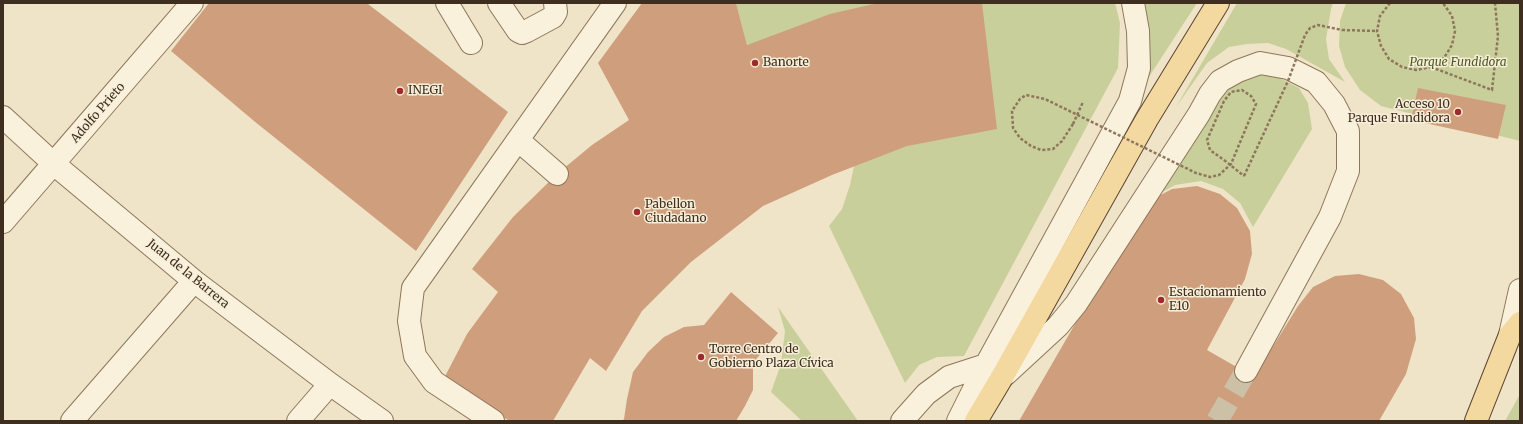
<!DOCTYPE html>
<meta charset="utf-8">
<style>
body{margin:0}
#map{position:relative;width:1523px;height:424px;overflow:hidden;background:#f0e4c8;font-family:Merriweather,serif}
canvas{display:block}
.frame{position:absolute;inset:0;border:4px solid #3d2e20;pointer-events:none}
</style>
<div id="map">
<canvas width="1523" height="424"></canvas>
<div class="frame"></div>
</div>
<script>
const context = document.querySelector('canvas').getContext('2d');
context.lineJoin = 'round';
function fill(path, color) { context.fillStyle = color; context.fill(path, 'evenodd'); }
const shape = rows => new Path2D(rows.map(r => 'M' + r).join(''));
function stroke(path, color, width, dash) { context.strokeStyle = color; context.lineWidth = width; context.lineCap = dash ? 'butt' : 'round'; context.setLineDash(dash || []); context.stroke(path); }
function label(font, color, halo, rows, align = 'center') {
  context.font = font + ' Merriweather,serif'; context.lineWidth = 3; context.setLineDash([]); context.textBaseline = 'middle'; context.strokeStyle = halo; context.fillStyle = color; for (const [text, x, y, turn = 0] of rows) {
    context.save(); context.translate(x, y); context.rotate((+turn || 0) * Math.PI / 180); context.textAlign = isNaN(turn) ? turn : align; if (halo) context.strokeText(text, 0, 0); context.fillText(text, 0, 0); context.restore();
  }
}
fill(shape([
 [736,3,878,3,747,45],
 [982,3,1115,3,1120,23,1118,68,964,356,937,357,919,365,905,383,829,226,842,209,850,185,854,166],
 [1145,3,1197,3,1130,106,1144,76,1149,41],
 [1237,3,1333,3,1331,9,1326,39,1329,59,1345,82,1286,49,1268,43,1247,44,1229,47,1207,63,1176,107],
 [1346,3,1520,3,1520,141,1381,106,1360,90,1345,67,1339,46,1340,21],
 [1250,74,1272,74,1299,88,1308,103,1312,129,1253,227,1240,203,1223,189,1201,181,1175,185,1157,195,1224,83],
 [778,307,858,421,802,421,771,392,781,364,785,331],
 [1520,394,1520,421,1505,421]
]), '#c9cf9b');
fill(shape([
 [209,3,369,3,368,4,508,112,416,251,254,121,171,51],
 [642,3,736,3,747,45,830,14,878,3,982,3,997,129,907,146,832,175,763,206,691,262,642,311,606,371,590,358,553,421,510,421,441,384,467,334,498,292,472,269,513,217,557,174,592,145,629,120,598,63],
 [1418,88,1506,105,1498,139,1411,120],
 [1197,186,1220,194,1237,208,1250,231,1252,254,1245,279,1207,350,1254,377,1298,306,1313,287,1335,276,1359,274,1383,280,1401,294,1414,318,1416,339,1406,374,1379,421,1019,421,1135,220,1153,199,1172,189],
 [731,292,778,333,753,363,753,390,745,406,736,421,622,421,624,419,627,399,633,372,648,352,664,337,684,327,704,325]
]), '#cf9f7d');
stroke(shape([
 [1217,421,1246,371]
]), '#ccc0a6', 22, [22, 11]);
const minor = shape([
 [447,3,471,43],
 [499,3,518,31,522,33,527,31,553,17,556,12,555,3],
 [3,117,54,164,194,281,330,384,382,421],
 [518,140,557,174],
 [3,222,192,3],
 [1510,335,1520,290],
 [1006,374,1058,326,1076,304,1199,114,1210,94,1220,81,1238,71,1260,63,1288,68,1316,82,1334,104,1348,131,1348,171,1330,217,1246,371],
 [72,421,194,281],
 [298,421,330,384],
 [493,421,434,382,415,356,409,321,413,288,615,3],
 [902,421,926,394,949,377,986,365],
 [958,421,986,365,1130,101,1139,68,1138,31,1133,3]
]);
const major = shape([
 [976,421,1001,379,1147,119,1218,3],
 [1476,421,1510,335,1520,323]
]);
stroke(minor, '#8d765c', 24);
stroke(major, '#5b4430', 24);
stroke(shape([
 [1390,3,1380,16,1377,31,1381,46,1389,59,1402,67,1416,70,1431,67,1444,58,1452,45,1455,31,1452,16,1443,3],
 [1342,30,1377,31],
 [1431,67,1492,90,1498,36,1495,3],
 [1073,124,1083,102],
 [1224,160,1244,176]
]), '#8d765c', 2.5, [3, 2]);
stroke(minor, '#faf1dc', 22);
stroke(major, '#f3d9a0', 22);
stroke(shape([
 [1073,124,1062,141,1053,149,1041,150,1031,146,1020,138,1013,128,1012,111,1020,99,1026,95,1045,99,1196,173,1210,177,1219,175,1231,164,1256,104,1251,96,1242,90,1231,92,1224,101,1207,140,1210,150,1224,160],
 [1244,176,1288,81,1305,35,1310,28,1318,25,1342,30]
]), '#8d765c', 2.5, [3, 2]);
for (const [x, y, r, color] of [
 [755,63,4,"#9e2a2b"],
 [400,91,4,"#9e2a2b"],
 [1458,112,4,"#9e2a2b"],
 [637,212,4,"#9e2a2b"],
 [1161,300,4,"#9e2a2b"],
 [701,357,4,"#9e2a2b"]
]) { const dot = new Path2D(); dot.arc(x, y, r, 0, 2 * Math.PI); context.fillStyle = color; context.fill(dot); stroke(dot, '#f7eed8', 1.5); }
label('12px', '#3d2e20', '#f7eed8', [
 ["Banorte",763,63],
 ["INEGI",408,91],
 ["Acceso 10",1450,105,"right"],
 ["Parque Fundidora",1450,119,"right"],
 ["Pabellon",645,205],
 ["Ciudadano",645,219],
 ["Estacionamiento",1169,293],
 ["E10",1169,307],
 ["Torre Centro de",709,350],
 ["Gobierno Plaza Cívica",709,364]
], 'left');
label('italic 12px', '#4d5a26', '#f7eed8', [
 ["Parque Fundidora",1458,63]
]);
label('12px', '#3d2e20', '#f7eed8', [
 ["Adolfo Prieto",98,113,-49],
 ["Juan de la Barrera",188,274,39]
]);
</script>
